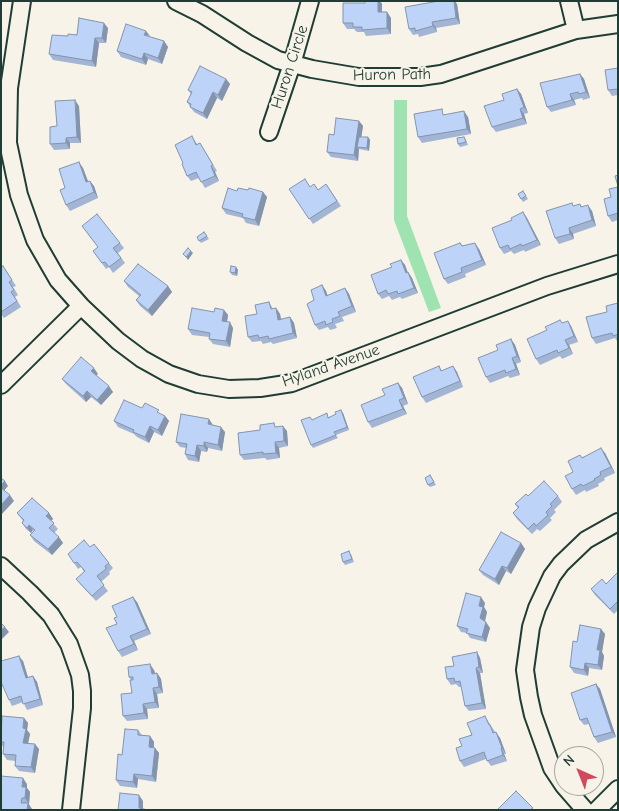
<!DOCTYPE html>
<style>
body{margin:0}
#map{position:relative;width:619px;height:811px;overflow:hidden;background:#f7f3e8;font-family:"Comic Neue",sans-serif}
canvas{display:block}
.frame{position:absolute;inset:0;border:2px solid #1f3d34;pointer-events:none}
.north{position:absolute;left:554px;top:746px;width:50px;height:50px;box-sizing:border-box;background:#f7f3e8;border:1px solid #a1aaa0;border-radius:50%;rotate:316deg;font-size:14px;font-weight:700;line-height:20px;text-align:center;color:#1f3d34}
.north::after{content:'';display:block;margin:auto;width:18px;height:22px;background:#d1495b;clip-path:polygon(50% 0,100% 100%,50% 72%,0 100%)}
</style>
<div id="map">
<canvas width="619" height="811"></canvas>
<div class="frame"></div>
<div class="north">N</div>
</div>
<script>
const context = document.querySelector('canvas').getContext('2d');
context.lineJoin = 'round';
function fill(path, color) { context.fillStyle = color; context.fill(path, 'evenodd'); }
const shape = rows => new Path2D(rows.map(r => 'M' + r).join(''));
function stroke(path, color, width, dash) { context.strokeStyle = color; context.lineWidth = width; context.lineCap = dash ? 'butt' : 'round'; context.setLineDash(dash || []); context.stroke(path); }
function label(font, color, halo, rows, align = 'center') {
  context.font = font + ' "Comic Neue",sans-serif'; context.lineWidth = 4; context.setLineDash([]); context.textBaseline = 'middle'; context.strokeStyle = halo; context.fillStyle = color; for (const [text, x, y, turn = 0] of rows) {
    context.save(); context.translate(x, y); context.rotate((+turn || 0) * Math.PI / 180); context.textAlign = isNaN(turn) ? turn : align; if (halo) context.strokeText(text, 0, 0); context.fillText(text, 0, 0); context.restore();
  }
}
fill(shape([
 [394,100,407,100,407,216,441,308,429,312,394,220]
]), '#9ee3b0');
const street = shape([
 [22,1,9,88,8,143,19,195,35,240,58,280,81,306,118,341,142,359,169,374,198,384,229,389,260,388,292,383,547,286,618,264],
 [176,1,202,14,247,43,278,60,312,69,359,77,420,77,441,74,576,30,618,24],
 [569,1,576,30],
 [269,132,292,64,310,1],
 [1,385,81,306],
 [1,566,30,593,51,615,69,644,80,675,82,691,82,708,71,810],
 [564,786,552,768,533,715,529,697,525,670,531,627,537,608,552,576,561,564,586,540,618,522],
 [564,786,585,810],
 [597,810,618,789]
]);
stroke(street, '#1f3d34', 20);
stroke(street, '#f7f3e8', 16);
fill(shape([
 [365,1,380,1,382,4,382,12,387,12,391,18,391,34,366,36,364,32,357,32,354,29,347,29,343,23,365,3],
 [457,4,460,24,436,28,437,32,419,37,418,34,413,35,409,29],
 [108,28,106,43,99,43,96,67,53,60,49,54,68,36],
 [164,41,168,47,162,64,148,59,146,65,121,57,117,51],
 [618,68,618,95,612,96,608,90],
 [580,74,584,79,590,98,583,100,582,98,574,100,576,105,551,112,547,107],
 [226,79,230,84,222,101,217,98,207,119,194,112,187,102,191,94,188,90],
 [517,89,521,94,528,113,524,114,527,124,496,132,492,127,504,100],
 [79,106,81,143,70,143,70,149,54,150,50,144,57,126],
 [446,115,468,117,471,134,422,143,418,137],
 [359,121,363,126,361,137,368,137,370,140,369,151,359,149,358,161,331,157,327,152,334,135],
 [192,136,197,144,200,143,217,171,215,172,219,181,205,188,199,178,191,181,187,176,183,163],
 [464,137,466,140,468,145,460,147,458,144],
 [83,168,88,181,94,186,98,198,70,211,66,205,65,188],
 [326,184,341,206,313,224,289,189,310,187,318,190],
 [618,187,618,220,612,222,608,216,611,197],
 [248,190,263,192,267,197,259,226,246,223,243,218,226,214,222,208,237,191],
 [523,191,528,199,523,202,518,194],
 [580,204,582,207,592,211,596,226,573,234,574,239,559,244,555,238,574,206],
 [523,212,527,218,541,245,525,252,524,250,514,254,511,251,504,254,500,248,512,220],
 [82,226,120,243,124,248,118,253,125,263,113,273,109,267,106,269,93,251,98,247],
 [204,232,209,239,201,243,197,237],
 [460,243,463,246,479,249,486,265,465,274,466,277,448,284,444,279],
 [401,260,405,265,407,272,408,272,412,278,418,293,402,299,400,297,392,300,389,296,382,299,378,294,392,267],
 [3,266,16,286,13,287,18,295,15,297,21,307,4,318,1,314,1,267],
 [236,267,238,270,237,276,232,275,230,272],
 [124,281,168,286,172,292,152,316,140,306,136,300,139,296,128,287],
 [322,285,326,291,327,296,345,288,349,294,356,312,342,317,344,321,335,324,337,328,330,330,328,327,319,330,315,325,314,300],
 [269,302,273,309,276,308,280,314,281,319,290,317,294,323,297,338,273,344,271,342,263,344,261,341,252,342,248,337,257,314],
 [618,303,618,341,617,341,615,338,596,344,592,338,607,312],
 [224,310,228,315,227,322,233,328,230,347,213,344,209,339,209,337,192,335,188,329,214,312],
 [562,323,571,326,578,342,569,345,573,354,562,359,560,356,540,365,536,359],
 [511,339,515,345,521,362,516,364,520,375,510,378,508,376,490,383,486,377,498,350],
 [439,366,442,371,453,366,457,372,463,387,426,403,422,397],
 [98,374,96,375,113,392,101,405,91,397,86,402,66,384,62,379],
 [398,383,402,388,408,404,403,406,407,414,372,428,368,422,385,395],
 [142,408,165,416,169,421,162,436,154,432,149,443,137,437,134,434,118,427,114,421],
 [343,413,349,430,336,435,338,438,313,448,311,445,312,420,329,417],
 [213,425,225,432,222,451,208,448,207,452,201,451,199,462,188,460,185,454,186,448,180,447,176,442],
 [276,427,287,431,288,446,279,448,280,458,267,460,265,458,244,460,240,455,260,430],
 [605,453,615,473,604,478,605,480,598,484,599,486,586,492,585,490,576,495,572,489,573,472,582,457],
 [430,475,436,485,430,487,428,485],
 [528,496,558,496,562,502,554,510,556,512,550,518,552,520,540,531,537,529,532,534,517,519,513,513,518,508,515,504],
 [17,513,49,513,53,519,51,521,58,529,54,533,63,543,52,555,34,541,30,535,34,531,33,530,31,533,26,529,22,523,23,521],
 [521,543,525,549,511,574,506,571,499,585,483,575,479,570],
 [90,547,109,563,113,568,109,572,110,574,101,582,108,591,96,601,80,584,76,579,84,572,81,567,78,569,68,554],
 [351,554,354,562,345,565,343,562],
 [618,572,618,610,614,614,595,595,591,589,606,584],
 [137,602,151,634,134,641,138,650,122,657,118,651,117,617],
 [485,603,484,607,487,612,485,622,490,628,486,642,470,638,467,633,461,632,457,626],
 [601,629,605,634,602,652,604,656,602,670,589,668,588,676,574,673,570,667,577,642],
 [477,652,480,658,483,673,480,673,486,709,469,711,465,706,462,687,459,687,456,684,451,685,447,679,454,666],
 [23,661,28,678,33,676,37,682,43,705,27,710,23,702,12,706,9,700],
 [154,670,155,673,157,673,161,679,163,693,157,694,159,708,147,709,148,719,127,721,123,716,132,693,131,680,129,677],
 [596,684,600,689,616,737,598,743,594,737,589,724,584,725,580,720],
 [485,716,495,732,500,738,506,754,504,754,507,761,491,766,486,759,464,767,460,761,462,746],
 [24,718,28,723,27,730,30,734,28,743,39,749,35,773,19,771,15,766,15,761,7,760,3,754,4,748,1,744,1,726],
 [138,730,142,735,150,736,154,742,154,748,155,748,159,753,156,782,138,779,137,788,120,786,116,780,122,755],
 [27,784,27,788,30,792,29,804,28,803,32,809,1,810]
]), '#a3b5d4');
fill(shape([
 [378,1,380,1,382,4,382,18,378,12],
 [454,1,455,1,457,4,460,24,456,18],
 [387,12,391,18,391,34,387,28],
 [432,22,436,28,437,32,433,26],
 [104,23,108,28,106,43,102,38],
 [146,31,150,36,144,35],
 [95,38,99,43,96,67,92,61],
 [164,41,168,47,162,64,158,58],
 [144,53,148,59,146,65,142,59],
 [580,74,584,79,590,98,586,92],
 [226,79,230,84,222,101,218,95],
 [517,89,521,94,528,113,524,107],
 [213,92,217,98,207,119,203,113],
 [570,94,574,100,576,105,572,100],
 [75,100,79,106,81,143,77,137],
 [520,109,524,114,527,124,523,118],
 [464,111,468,117,471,134,467,129],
 [359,121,363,126,360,147,357,147,359,149,358,161,354,155],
 [368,137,370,140,369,151,367,148],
 [66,138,70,143,70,149,66,143],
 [79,162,83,168,90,187,86,182],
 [211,166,215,172,219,181,215,176],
 [90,181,94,186,98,198,94,192],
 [263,192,267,197,259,226,255,220],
 [588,205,592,211,596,226,592,220],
 [523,212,527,218,541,245,537,240],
 [569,228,573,234,574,239,570,234],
 [475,243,479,249,486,265,482,260],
 [191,251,193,253,188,260,186,257],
 [401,260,405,265,410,278,406,273],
 [236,267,238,270,237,276,235,273],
 [408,272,412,278,418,293,414,288],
 [322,285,326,291,330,302,326,296],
 [168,286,172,292,152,316,148,310],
 [345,288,349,294,356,312,352,306],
 [276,308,280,314,282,325,278,320],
 [224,310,228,315,226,327,222,321],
 [290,317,294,323,297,338,293,333],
 [568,321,571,326,578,342,574,336],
 [230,322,233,328,230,347,226,341],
 [511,339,515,345,521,362,517,356],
 [565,340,569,345,573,354,569,348],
 [512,358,516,364,520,375,516,369],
 [453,366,457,372,463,387,460,381],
 [94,368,98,374,95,376,91,371],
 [398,383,402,388,408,404,404,398],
 [109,386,113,392,101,405,97,400],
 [87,391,91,397,86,402,83,396],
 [399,400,403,406,407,414,403,409],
 [341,410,343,413,349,430,347,427],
 [165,416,169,421,162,436,158,430],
 [209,419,213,425,208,424],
 [150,426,154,432,149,443,145,437],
 [283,426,287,431,288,446,284,441],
 [221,427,225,432,222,451,218,445],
 [204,442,208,448,207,452,204,446],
 [275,442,279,448,280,458,276,453],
 [197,445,201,451,199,462,195,456],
 [601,448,605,453,615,473,611,467],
 [5,481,8,486,3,492,1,490,1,485],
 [10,495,14,501,2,514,1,513,1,505],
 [49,513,53,519,50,522,46,516],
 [29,525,33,530,31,533,27,528],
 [59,537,63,543,52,555,48,549],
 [521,543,525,549,511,574,507,568],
 [502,566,506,571,499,585,495,579],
 [133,597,137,602,151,634,147,629],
 [481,597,485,603,484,607,487,612,484,624,480,618,479,606],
 [486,622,490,628,486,642,482,637],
 [5,627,9,632,1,640,1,630],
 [601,629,605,634,602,652,604,656,602,670,598,665,597,650],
 [130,636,134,641,138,650,134,644],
 [477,652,480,658,483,673,479,667],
 [19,656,23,661,30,684,26,678],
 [585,663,589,668,588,676,584,670],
 [150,664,154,670,156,679,152,674],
 [476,668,480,673,486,709,482,703],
 [157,673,161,679,163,693,159,687],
 [33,676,37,682,43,705,40,699],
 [596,684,600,689,616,737,612,732],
 [153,688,157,694,159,708,155,702],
 [143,704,147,709,148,719,144,713],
 [24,718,28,723,27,730,30,734,27,748,23,743,23,728],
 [496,732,500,738,506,754,502,748],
 [150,736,154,742,153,753,149,747],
 [35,744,39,749,35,773,31,767],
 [155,748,159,753,156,782,152,776],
 [501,748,504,754,507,761,503,755],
 [134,774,138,779,137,788,133,782],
 [23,778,27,784,27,788,30,792,29,804,25,798,22,787],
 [139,795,143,801,143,810,139,808],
 [28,803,32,809,32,810,27,810]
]), '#8494ad');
const building = shape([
 [365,1,378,1,378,12,387,12,387,28,362,30,362,27,353,27,353,23,343,23,343,3,365,3,365,1],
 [439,1,454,1,456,18,432,22,433,26,415,31,415,28,409,29,405,7,439,1],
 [79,18,104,23,102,38,95,38,92,61,49,54,52,35,68,36,68,34,77,35,79,18],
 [126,24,146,31,144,35,164,41,158,58,144,53,142,59,117,51,126,24],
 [200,66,226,79,218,95,213,92,203,113,190,107,191,104,187,102,192,92,188,90,200,66],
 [618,68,618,89,608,90,605,70,618,68],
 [580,74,586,92,579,94,578,92,570,94,572,100,547,107,540,83,580,74],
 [517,89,524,107,520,109,523,118,492,127,484,106,504,100,502,94,517,89],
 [75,100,77,137,66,138,66,143,50,144,50,127,57,126,55,101,75,100],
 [442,109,443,115,464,111,467,129,418,137,414,114,442,109],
 [336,118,359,121,354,155,327,152,329,134,334,135,336,118],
 [192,136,196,145,200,143,213,165,211,166,215,176,201,182,196,172,187,176,182,164,183,163,175,145,192,136],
 [359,137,368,137,367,148,357,147,359,137],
 [464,137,466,142,458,144,457,138,464,137],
 [79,162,86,182,90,181,94,192,66,205,60,190,65,188,59,169,79,162],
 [618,175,618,186,615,176,618,175],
 [305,179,310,187,314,184,318,190,326,184,337,201,309,219,289,189,305,179],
 [618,187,618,213,608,216,604,199,611,197,609,189,618,187],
 [228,188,237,191,238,188,248,190,249,188,263,192,255,220,242,217,243,214,222,208,228,188],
 [523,191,526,196,521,199,518,194,523,191],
 [572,203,573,206,580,204,581,207,588,205,592,220,569,228,570,234,555,238,546,211,572,203],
 [523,212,537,240,522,246,521,244,510,249,508,245,500,248,492,228,512,220,511,218,523,212],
 [97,214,120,243,113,248,121,258,109,267,105,262,102,263,93,251,98,247,82,226,97,214],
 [204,232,207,236,199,241,197,237,204,232],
 [460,243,462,246,475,243,482,260,461,268,462,272,444,279,434,253,460,243],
 [188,248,191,251,186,257,183,254,188,248],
 [401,260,406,273,408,272,414,288,398,294,397,291,388,294,386,290,378,294,371,275,392,267,390,264,401,260],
 [138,264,168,286,148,310,136,300,141,295,124,281,138,264],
 [3,266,12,280,9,282,14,290,11,292,17,301,1,312,1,267,3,266],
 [231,266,236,267,235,273,230,272,231,266],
 [322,285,326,296,345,288,352,306,338,312,340,316,332,319,333,322,326,325,325,321,315,325,307,304,314,300,311,290,322,285],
 [269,302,271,309,276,308,278,320,290,317,293,333,269,339,268,336,259,338,258,335,248,337,245,316,257,314,255,305,269,302],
 [618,303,618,334,613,336,612,333,592,338,586,317,607,312,606,306,618,303],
 [192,308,214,312,215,308,224,310,222,321,230,322,226,341,209,339,210,333,188,329,192,308],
 [560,320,562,323,568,321,574,336,565,340,569,348,558,353,557,350,536,359,527,339,547,330,545,327,560,320],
 [511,339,517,356,512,358,516,369,506,373,505,370,486,377,478,358,498,350,496,345,511,339],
 [81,357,94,368,91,371,109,386,97,400,87,391,83,396,62,379,81,357],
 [439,366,441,371,453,366,460,381,422,397,413,377,439,366],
 [398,383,404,398,399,400,403,409,368,422,361,405,385,395,382,389,398,383],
 [124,400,142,408,145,403,159,410,157,412,165,416,158,430,150,426,145,437,133,432,134,430,114,421,124,400],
 [341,410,347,427,334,432,336,435,311,445,301,420,310,417,312,420,327,413,328,418,336,414,335,412,341,410],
 [181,414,209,419,208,424,221,427,218,445,204,442,204,446,197,445,195,456,185,454,187,444,176,442,181,414],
 [274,423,275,427,283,426,284,441,275,442,276,453,263,454,263,452,240,455,238,433,260,430,260,425,274,423],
 [601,448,611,467,600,472,601,475,594,479,595,480,583,486,581,484,572,489,565,476,573,472,568,461,580,455,582,458,601,448],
 [430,475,434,482,428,485,425,478,430,475],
 [1,478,5,481,1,485,1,478],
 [544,481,558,496,550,504,552,506,546,512,548,515,536,526,534,523,528,529,513,513,519,507,515,504,526,494,528,496,544,481],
 [1,488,10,495,1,505,1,488],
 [32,498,49,513,46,516,54,523,49,528,59,537,48,549,30,535,35,530,29,525,27,528,22,523,24,520,17,513,32,498],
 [501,532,521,543,507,568,502,566,495,579,479,570,501,532],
 [84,540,90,547,94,544,109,563,105,566,106,569,97,576,104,585,92,596,76,579,85,571,77,562,74,563,68,554,84,540],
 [349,551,352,559,343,562,341,554,349,551],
 [618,572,618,595,617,596,618,597,618,601,610,609,591,589,602,579,606,584,618,572],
 [466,593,481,597,479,606,483,607,480,618,486,622,482,637,466,633,468,629,457,626,466,593],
 [133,597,147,629,130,636,134,644,118,651,106,628,117,624,114,618,117,617,112,606,133,597],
 [1,623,5,627,1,630,1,623],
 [580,625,601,629,597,650,600,650,598,665,585,663,584,670,570,667,573,641,577,642,580,625],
 [477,652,479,667,476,668,482,703,465,706,460,681,455,682,454,678,447,679,445,667,454,666,452,657,477,652],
 [19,656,26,678,33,676,40,699,23,704,21,696,9,700,1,682,1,661,19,656],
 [150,664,152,674,157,673,159,687,153,688,155,702,143,704,144,713,123,716,121,694,132,693,130,680,133,680,133,677,129,677,128,667,150,664],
 [596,684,612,732,594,737,587,718,580,720,571,693,596,684],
 [2,716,24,718,23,728,26,729,23,743,35,744,31,767,15,766,16,755,3,754,4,742,1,742,2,716],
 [485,716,489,725,490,725,493,733,496,732,502,748,501,748,503,755,487,761,484,752,460,761,456,748,462,746,459,739,472,735,467,723,485,716],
 [125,729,138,730,138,735,150,736,149,747,155,748,152,776,134,774,133,782,116,780,118,754,122,755,125,729],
 [1,776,23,778,22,787,26,787,25,798,22,798,21,803,28,803,27,810,1,810,1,776],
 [516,791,533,808,530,810,497,810,516,791],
 [120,793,139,795,139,808,148,810,118,810,120,793]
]);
fill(building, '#bdd3f7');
stroke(building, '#8494ad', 1);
label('16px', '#1f3d34', '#f7f3e8', [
 ["Huron Circle",290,67,-72],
 ["Huron Path",392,75,-1],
 ["Hyland Avenue",331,366,-19]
]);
</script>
